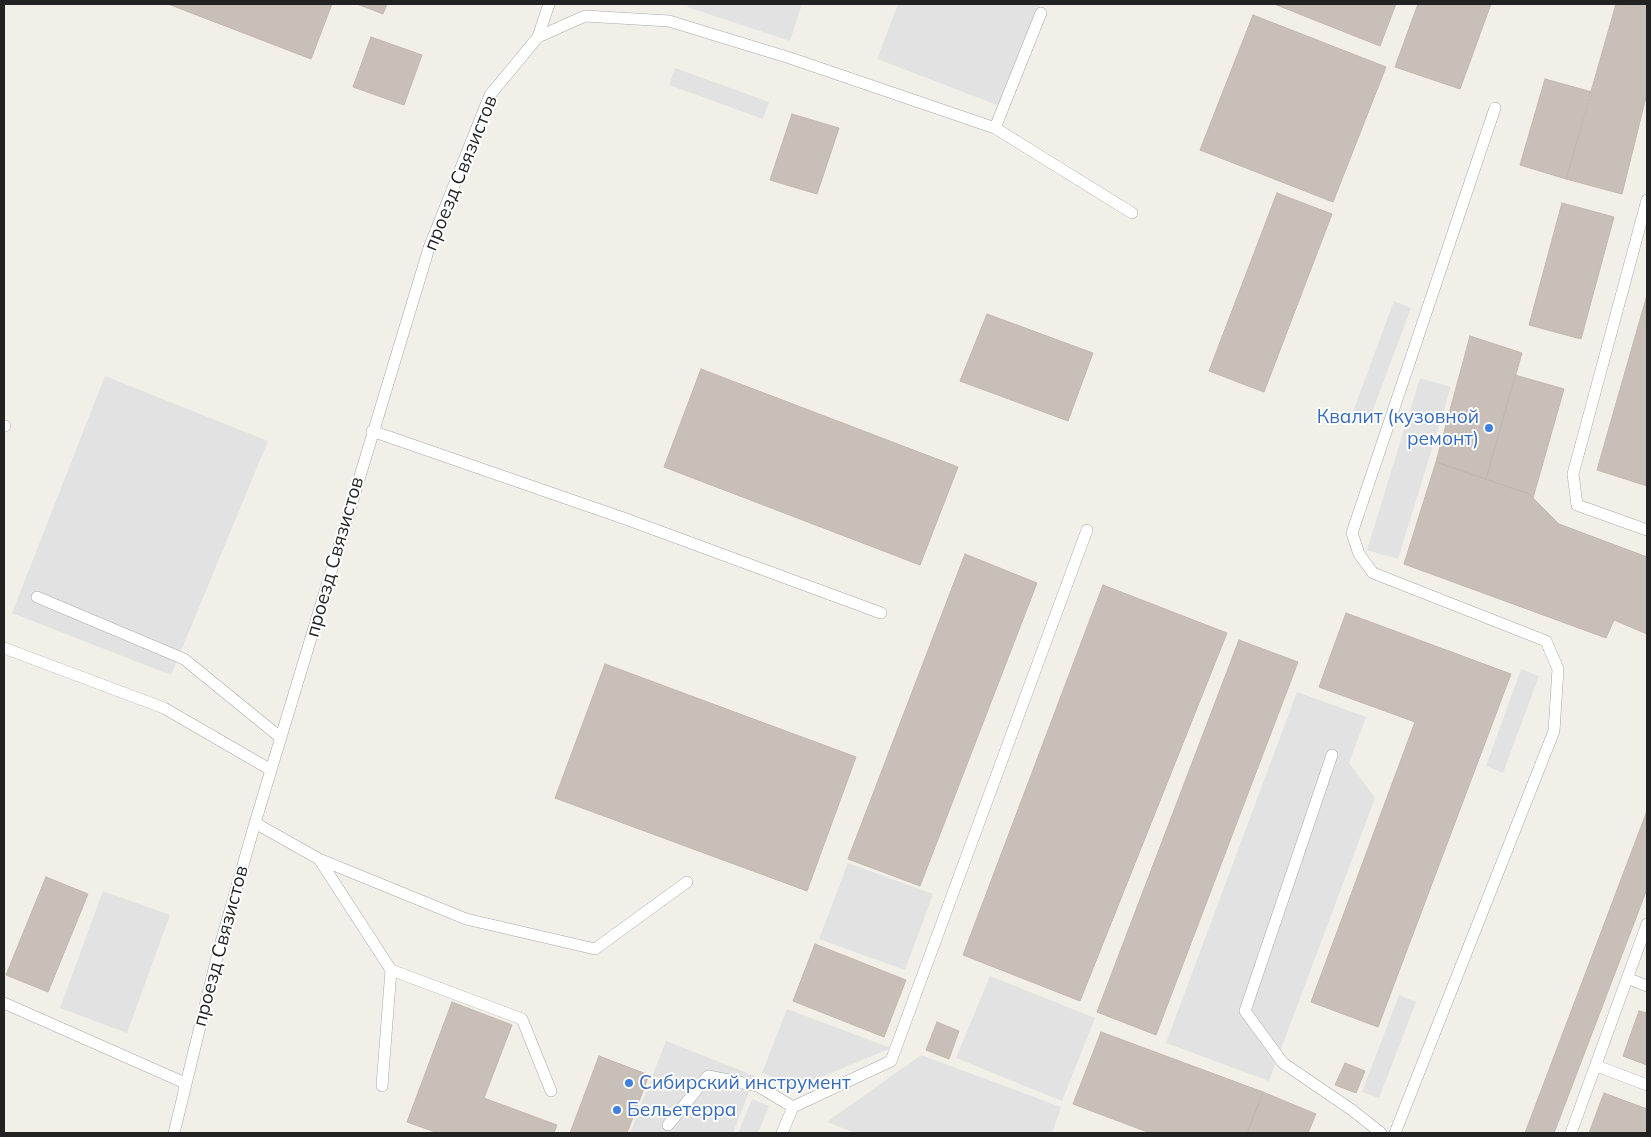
<!DOCTYPE html>
<meta charset="utf-8">
<style>
body{margin:0}
#map{position:relative;width:1651px;height:1137px;overflow:hidden;background:#f2efe9;font-family:Mulish,sans-serif}
canvas{display:block}
.frame{position:absolute;inset:0;border:5px solid #222;pointer-events:none}
</style>
<div id="map">
<canvas width="1651" height="1137"></canvas>
<div class="frame"></div>
</div>
<script>
const context = document.querySelector('canvas').getContext('2d');
context.lineJoin = 'round';
function fill(path, color) { context.fillStyle = color; context.fill(path, 'evenodd'); }
const shape = rows => new Path2D(rows.map(r => 'M' + r).join(''));
function stroke(path, color, width, dash) { context.strokeStyle = color; context.lineWidth = width; context.lineCap = dash ? 'butt' : 'round'; context.setLineDash(dash || []); context.stroke(path); }
function label(font, color, halo, rows, align = 'center') {
  context.font = font + ' Mulish,sans-serif'; context.lineWidth = 4; context.setLineDash([]); context.textBaseline = 'middle'; context.strokeStyle = halo; context.fillStyle = color; for (const [text, x, y, turn = 0] of rows) {
    context.save(); context.translate(x, y); context.rotate((+turn || 0) * Math.PI / 180); context.textAlign = isNaN(turn) ? turn : align; if (halo) context.strokeText(text, 0, 0); context.fillText(text, 0, 0); context.restore();
  }
}
fill(shape([
 [689,4,802,4,790,41,687,7],
 [898,4,1040,4,1000,106,877,59],
 [675,68,769,102,763,119,669,85],
 [1394,301,1411,308,1368,423,1351,417],
 [105,376,268,441,171,675,12,613],
 [1420,378,1451,387,1398,559,1367,550],
 [1521,669,1539,676,1503,773,1486,766],
 [1297,692,1366,717,1349,763,1375,798,1269,1081,1166,1043],
 [848,863,933,894,905,970,819,939],
 [103,891,170,915,127,1033,60,1008],
 [990,976,1095,1018,1062,1101,956,1058],
 [1399,995,1416,1002,1379,1098,1362,1092],
 [787,1009,891,1048,795,1088,762,1073],
 [666,1041,755,1076,733,1133,630,1133],
 [921,1055,1061,1107,1052,1133,855,1133,827,1122],
 [752,1099,769,1106,758,1133,738,1133]
]), '#e2e2e2');
const building = shape([
 [168,4,332,4,311,59,168,4],
 [357,4,387,4,383,14,357,4],
 [1274,4,1396,4,1380,46,1274,4],
 [1418,4,1491,4,1460,89,1395,67,1418,4],
 [1616,4,1647,4,1647,93,1622,194,1566,179,1616,4],
 [1253,15,1386,67,1333,202,1200,150,1253,15],
 [371,37,422,55,404,105,353,87,371,37],
 [1545,79,1592,92,1566,179,1520,165,1545,79],
 [792,114,839,128,817,194,770,180,792,114],
 [1277,193,1332,214,1264,392,1209,371,1277,193],
 [1562,203,1614,217,1581,339,1529,325,1562,203],
 [1647,295,1647,486,1597,470,1647,295],
 [987,314,1093,353,1068,421,960,381,987,314],
 [1470,336,1522,353,1486,479,1436,462,1470,336],
 [701,369,958,467,920,565,664,467,701,369],
 [1515,375,1564,389,1533,498,1529,494,1486,479,1515,375],
 [1436,462,1529,494,1559,524,1647,557,1647,634,1614,620,1606,638,1404,564,1436,462],
 [965,554,1037,583,920,886,848,859,965,554],
 [1103,585,1227,633,1080,1001,963,955,1103,585],
 [1346,613,1511,674,1378,1027,1311,1002,1415,722,1319,687,1346,613],
 [1239,640,1298,662,1156,1035,1097,1012,1239,640],
 [605,664,856,757,807,891,555,798,605,664],
 [1647,811,1647,889,1554,1133,1525,1133,1647,811],
 [46,877,88,894,48,992,6,975,46,877],
 [815,944,906,980,884,1037,793,1001,815,944],
 [452,1002,512,1025,484,1098,557,1125,554,1133,438,1133,407,1122,452,1002],
 [1639,1011,1647,1013,1647,1065,1623,1056,1639,1011],
 [937,1022,959,1031,949,1059,926,1050,937,1022],
 [1101,1032,1263,1092,1247,1133,1150,1133,1073,1104,1101,1032],
 [599,1056,649,1075,627,1133,570,1133,599,1056],
 [1345,1063,1365,1071,1356,1093,1335,1085,1345,1063],
 [1263,1092,1316,1114,1308,1133,1247,1133,1263,1092],
 [1604,1093,1647,1109,1647,1133,1589,1133,1604,1093]
]);
fill(building, '#c7bfb8');
stroke(building, '#c4b6ab', 1);
const lane = shape([
 [538,37,585,16,669,21,790,58,995,128,1041,13],
 [995,128,1132,213],
 [1647,200,1573,474,1577,505,1647,530],
 [4,426,5,426],
 [372,431,626,519,881,613],
 [37,597,184,659,281,738],
 [4,648,164,708,271,770],
 [1332,755,1245,1011,1283,1063,1352,1110,1381,1133],
 [255,823,319,859,466,919,595,949,687,882],
 [319,859,391,970,382,1086],
 [391,970,522,1019,551,1091],
 [1627,978,1647,986],
 [4,1003,185,1083,184,1090],
 [1597,1066,1647,1085],
 [668,1125,708,1076,758,1086,793,1107],
 [174,1133,218,953,255,823,429,248,490,95,538,37,549,4],
 [782,1133,793,1107,891,1061,1087,530],
 [1395,1133,1554,731,1558,669,1546,641,1373,573,1359,554,1352,533,1495,108],
 [1571,1133,1647,924]
]);
stroke(lane, '#a9a9a9', 12);
stroke(lane, '#fff', 11);
for (const [x, y, r, color] of [
 [1489,428,5,"#3f7fe0"],
 [629,1083,5,"#3f7fe0"],
 [617,1110,5,"#3f7fe0"]
]) { const dot = new Path2D(); dot.arc(x, y, r, 0, 2 * Math.PI); context.fillStyle = color; context.fill(dot); stroke(dot, '#fff', 2); }
label('19px', '#222', '#fff', [
 ["проезд Связистов",461,173,-68],
 ["проезд Связистов",335,557,-74],
 ["проезд Связистов",221,946,-75]
]);
label('19px', '#366cbe', '#fff', [
 ["Квалит (кузовной",1479,417,"right"],
 ["ремонт)",1479,439,"right"],
 ["Сибирский инструмент",639,1083],
 ["Бельетерра",627,1110]
], 'left');
</script>
